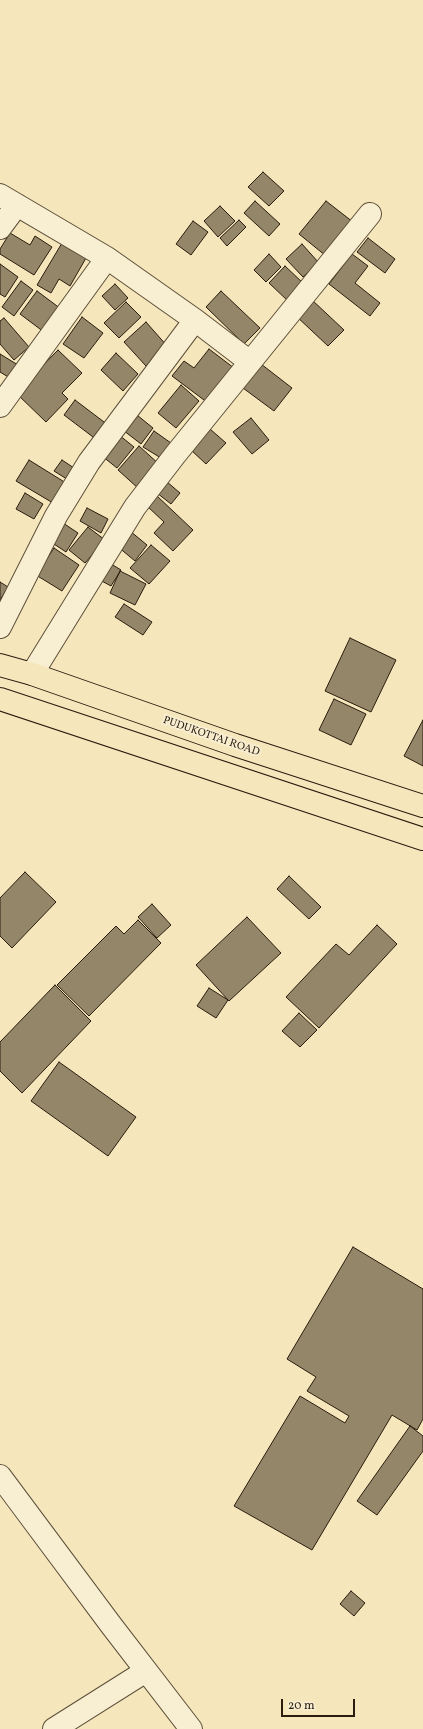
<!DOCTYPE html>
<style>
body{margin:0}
#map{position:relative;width:423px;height:1729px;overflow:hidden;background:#f5e7bb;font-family:Vollkorn,serif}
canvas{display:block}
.scale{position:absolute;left:281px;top:1699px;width:74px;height:18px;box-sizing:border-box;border:2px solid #2a1c0e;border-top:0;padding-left:5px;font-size:12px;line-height:14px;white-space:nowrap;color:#2a1c0e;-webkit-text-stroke:3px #f8efd3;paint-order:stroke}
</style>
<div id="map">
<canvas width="423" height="1729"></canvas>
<div class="scale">20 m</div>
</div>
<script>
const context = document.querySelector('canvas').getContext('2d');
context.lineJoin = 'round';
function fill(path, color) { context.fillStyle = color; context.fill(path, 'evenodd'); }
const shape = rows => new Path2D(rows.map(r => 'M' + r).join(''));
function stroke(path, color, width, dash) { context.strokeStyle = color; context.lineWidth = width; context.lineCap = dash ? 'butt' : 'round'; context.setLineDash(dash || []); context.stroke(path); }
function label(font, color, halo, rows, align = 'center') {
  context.font = font + ' Vollkorn,serif'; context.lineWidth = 3.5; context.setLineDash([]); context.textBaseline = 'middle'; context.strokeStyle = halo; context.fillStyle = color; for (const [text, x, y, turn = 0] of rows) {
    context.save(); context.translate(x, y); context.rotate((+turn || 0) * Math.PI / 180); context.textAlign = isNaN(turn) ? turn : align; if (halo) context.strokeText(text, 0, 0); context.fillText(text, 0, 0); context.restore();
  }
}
const building = shape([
 [263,172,284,191,269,206,248,187,263,172],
 [255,201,280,224,269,236,244,213,255,201],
 [326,201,353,222,326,256,299,234,326,201],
 [220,206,235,221,218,237,204,221,220,206],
 [239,220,246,227,227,246,220,238,239,220],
 [193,221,208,232,191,255,176,244,193,221],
 [10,233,30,245,35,236,52,247,34,275,0,254,0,249,10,233],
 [368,238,395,259,385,273,357,252,368,238],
 [62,243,86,258,70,286,59,279,51,293,37,285,62,243],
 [302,244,319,263,303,277,286,259,302,244],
 [269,254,281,267,266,282,254,270,269,254],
 [352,254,368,266,355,283,380,303,370,316,329,284,352,254],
 [0,264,18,277,5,297,0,294,0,264],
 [285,266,304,284,288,301,269,283,285,266],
 [21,281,33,290,14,316,2,307,21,281],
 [115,284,128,298,115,310,102,296,115,284],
 [37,291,61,309,44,332,20,314,37,291],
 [221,291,260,328,244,344,206,307,221,291],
 [311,299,344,330,328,346,295,315,311,299],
 [126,302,141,317,119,338,104,323,126,302],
 [82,317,103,333,84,358,63,344,82,317],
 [4,318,29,347,14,360,0,344,0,321,4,318],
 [146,322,168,347,146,366,124,342,146,322],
 [209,349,234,368,208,403,172,376,184,361,194,368,209,349],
 [58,350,82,373,62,393,68,399,46,422,16,393,58,350],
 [116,353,138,374,123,391,101,370,116,353],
 [0,354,18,365,10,378,0,372,0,354],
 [261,364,292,388,274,411,243,388,261,364],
 [181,385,199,401,176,428,158,413,181,385],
 [75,400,108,425,97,440,64,415,75,400],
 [132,411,153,428,141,444,119,427,132,411],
 [251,418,269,440,252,454,233,432,251,418],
 [210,429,226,443,206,464,191,450,210,429],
 [154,431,171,443,161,458,143,447,154,431],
 [119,435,134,447,117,468,102,456,119,435],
 [139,446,160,465,139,489,118,470,139,446],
 [29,460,66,483,53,503,16,481,29,460],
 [62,460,77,470,70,481,54,471,62,460],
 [166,481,180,493,171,504,157,493,166,481],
 [25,493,43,504,34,519,16,509,25,493],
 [156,495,193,530,173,551,154,533,164,522,146,505,156,495],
 [87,508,108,519,101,533,80,521,87,508],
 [63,523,78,533,66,552,51,542,63,523],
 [88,527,105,540,85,563,69,550,88,527],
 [130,531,147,545,135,561,117,546,130,531],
 [151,545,170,561,149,584,130,568,151,545],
 [54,548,79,565,62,591,36,575,54,548],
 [108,562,121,570,111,586,98,579,108,562],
 [120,571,146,584,135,605,110,593,120,571],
 [0,582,8,587,0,600,0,582],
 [124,604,152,622,143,635,115,617,124,604],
 [350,638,396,660,371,712,325,691,350,638],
 [334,699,366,714,351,745,319,730,334,699],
 [423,720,423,766,404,756,423,720],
 [25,872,56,902,12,948,0,936,0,898,25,872],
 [289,876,321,907,309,919,277,889,289,876],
 [152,904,171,925,157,938,138,917,152,904],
 [247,917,281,953,229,1001,196,965,247,917],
 [138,920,161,943,89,1016,57,985,116,926,124,934,138,920],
 [377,925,397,944,319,1028,286,997,336,944,349,955,377,925],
 [55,985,91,1021,22,1093,0,1071,0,1042,55,985],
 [209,988,228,1000,216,1018,197,1006,209,988],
 [299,1013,317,1030,300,1047,282,1031,299,1013],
 [59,1062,136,1117,108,1156,31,1101,59,1062],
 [353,1247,423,1289,423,1419,417,1430,392,1415,312,1550,234,1506,300,1396,345,1423,349,1416,307,1391,316,1377,287,1359,353,1247],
 [410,1426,423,1436,423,1451,377,1515,357,1501,410,1426],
 [351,1591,365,1603,354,1616,340,1604,351,1591]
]);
fill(building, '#948668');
stroke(building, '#2a1c0e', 1);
const minor = shape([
 [0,195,107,258,195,320,250,362],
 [0,228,17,205],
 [0,406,107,258],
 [0,627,56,516,89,462,195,320],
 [32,674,135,507,175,455,370,214],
 [0,1476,111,1625,191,1729],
 [54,1729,146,1671]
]);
const highway = shape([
 [0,665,32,674,235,745,423,806],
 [0,699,423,839]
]);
stroke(minor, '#5d4f39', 24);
stroke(highway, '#2a1c0e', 24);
stroke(minor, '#f8efd3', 22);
stroke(highway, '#f5e7bb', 22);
label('11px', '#2a1c0e', '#f8efd3', [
 ["PUDUKOTTAI ROAD",211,737,19]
]);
</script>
